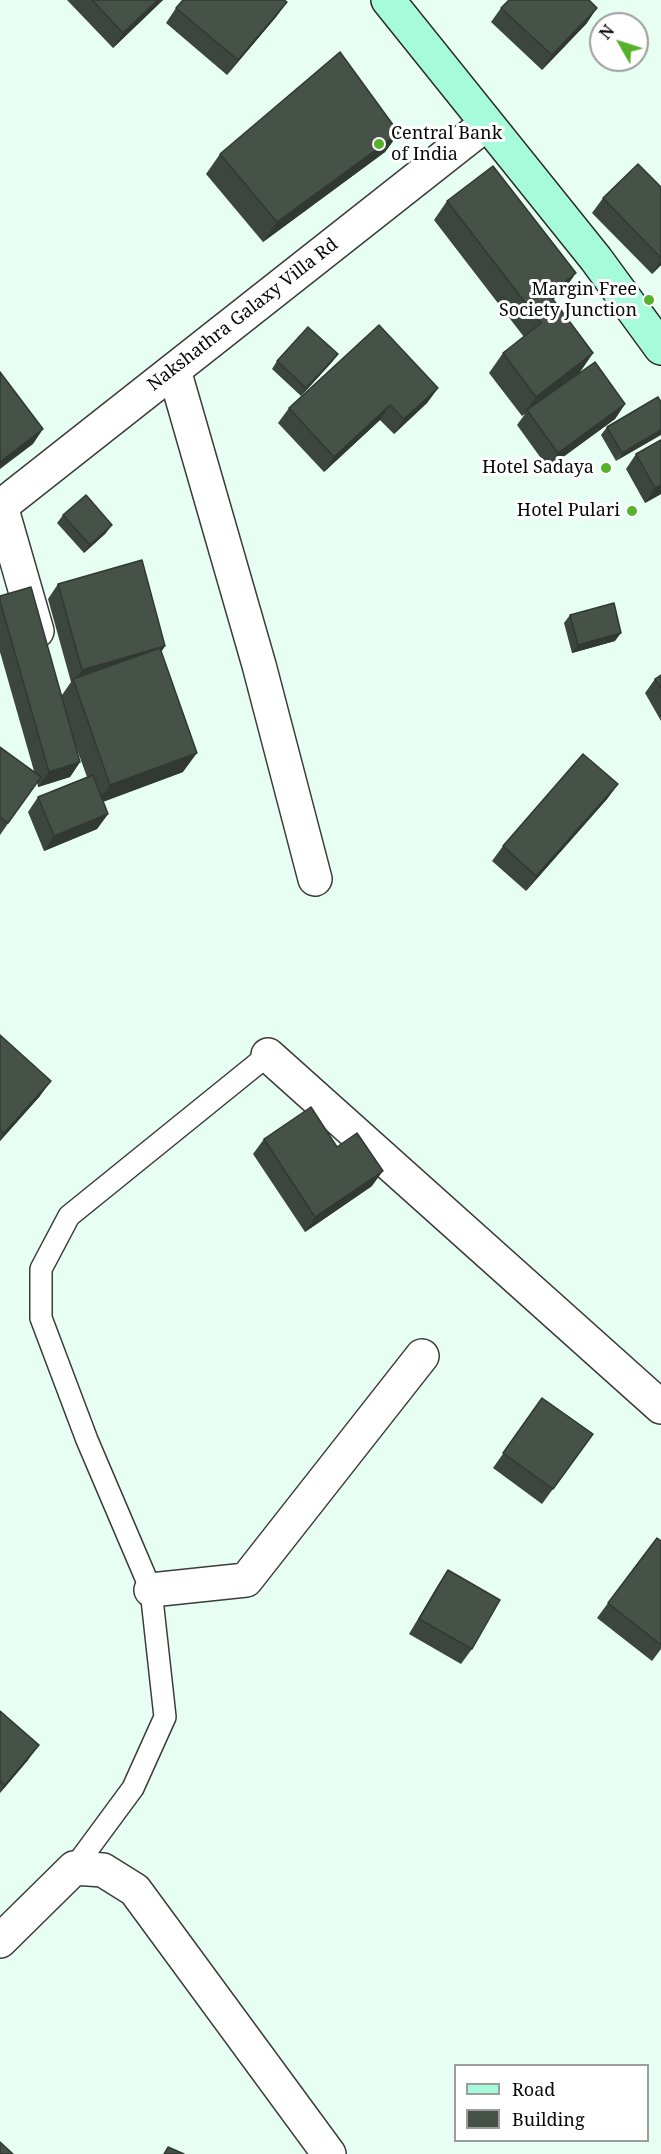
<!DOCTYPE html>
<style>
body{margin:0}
#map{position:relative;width:661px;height:2154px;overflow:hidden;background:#e7fef3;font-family:"Noto Serif",serif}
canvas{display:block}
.legend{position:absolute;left:454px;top:2064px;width:195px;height:78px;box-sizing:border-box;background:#fff;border:2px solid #9d9d9d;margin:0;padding:8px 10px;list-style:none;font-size:18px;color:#090909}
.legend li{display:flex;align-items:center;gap:12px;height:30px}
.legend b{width:30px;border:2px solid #9d9d9d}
.north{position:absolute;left:589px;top:12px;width:60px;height:60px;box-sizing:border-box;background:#fff;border:2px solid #9d9d9d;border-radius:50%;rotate:309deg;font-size:16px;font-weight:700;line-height:24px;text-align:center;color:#090909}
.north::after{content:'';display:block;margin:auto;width:21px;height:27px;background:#55b12a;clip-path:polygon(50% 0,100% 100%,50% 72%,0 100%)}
</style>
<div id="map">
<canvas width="661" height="2154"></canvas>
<ul class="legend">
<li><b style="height:8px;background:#a5fbda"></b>Road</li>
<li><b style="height:16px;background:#465148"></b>Building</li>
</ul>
<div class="north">N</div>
</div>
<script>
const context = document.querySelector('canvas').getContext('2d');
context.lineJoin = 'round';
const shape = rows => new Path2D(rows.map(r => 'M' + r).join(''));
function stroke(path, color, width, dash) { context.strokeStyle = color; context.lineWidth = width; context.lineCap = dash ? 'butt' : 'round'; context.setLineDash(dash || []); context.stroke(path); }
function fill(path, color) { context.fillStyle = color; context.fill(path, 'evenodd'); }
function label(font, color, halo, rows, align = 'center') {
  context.font = font + ' "Noto Serif",serif'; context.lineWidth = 6; context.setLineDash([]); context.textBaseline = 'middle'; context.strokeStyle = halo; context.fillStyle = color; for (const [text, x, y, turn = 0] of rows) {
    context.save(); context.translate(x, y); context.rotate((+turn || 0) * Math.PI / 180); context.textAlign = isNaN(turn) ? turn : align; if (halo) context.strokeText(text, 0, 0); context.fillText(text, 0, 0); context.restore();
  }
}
const service = shape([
 [74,1868,133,1788,165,1717,151,1590,87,1440,41,1318,41,1269,69,1216,268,1055]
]);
const minor = shape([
 [174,370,259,665,315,879],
 [1,506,37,631],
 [0,507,486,124],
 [268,1055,661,1407],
 [151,1590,246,1580,422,1356],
 [0,1941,74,1868,103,1870,135,1890,329,2154]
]);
const secondary = shape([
 [388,0,596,259,661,348]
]);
stroke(service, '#3c3c3c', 24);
stroke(minor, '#3c3c3c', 36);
stroke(secondary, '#2b2b2b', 36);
stroke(service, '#fff', 21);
stroke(minor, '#fff', 33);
stroke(secondary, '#a5fbda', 33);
fill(shape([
 [67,0,163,0,113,48],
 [287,2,276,17,227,75,166,23,176,8],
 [501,8,587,23,542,70,491,22],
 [399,133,385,152,263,242,206,174,220,154],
 [661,187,661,265,652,274,592,213,603,198],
 [447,201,562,293,553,299,593,353,580,372,625,404,615,419,548,468,517,425,525,414,522,416,489,373,503,353,524,337,434,220],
 [338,354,332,362,301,396,272,369,277,361],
 [438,388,427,403,394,434,380,420,324,472,278,423,289,408],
 [661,402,616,461,601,435,607,427],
 [636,454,661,494,645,503,626,469],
 [63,515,106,533,84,553,57,523],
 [58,584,165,646,161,652,183,772,103,802,108,814,97,829,44,851,28,812,38,797,87,777,75,744,80,762,70,777,38,787,37,782,0,835,0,747,34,771,0,652,0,596,62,695,71,682,48,599],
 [570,615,615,641,572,653,564,623],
 [661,675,661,721,645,693,655,679],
 [618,784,607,799,526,891,492,861,503,846],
 [0,1035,40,1096,0,1141],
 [264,1139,337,1147,372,1186,305,1232,253,1154],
 [542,1398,593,1434,542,1504,493,1468],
 [661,1541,661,1649,652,1661,597,1618,608,1603],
 [448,1570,472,1649,461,1664,409,1634,438,1585],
 [0,1711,28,1760,0,1793]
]), '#3c463e');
fill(shape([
 [158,0,163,0,113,48,123,33],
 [287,2,276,17,227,75,238,60],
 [597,8,587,23,542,70,552,55],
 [399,133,385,152,263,242,277,222],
 [661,260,661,265,652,274],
 [576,273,562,293,535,313,549,294],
 [593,353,580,372,527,410,522,416,536,397],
 [338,354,332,362,301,396,306,388],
 [438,388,427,403,394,434,404,419],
 [625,404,615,419,548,468,558,453],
 [390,405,380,420,324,472,334,457],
 [43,429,33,444,0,469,0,462],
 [661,430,661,435,616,461,622,453],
 [661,485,661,494,645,503,655,488],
 [112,525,106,533,84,553,90,545],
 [621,633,615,641,572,653,578,645],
 [165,646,155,661,74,682,82,670],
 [197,753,183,772,96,804,110,785],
 [80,762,70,777,38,787,49,772],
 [618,784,607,799,526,891,536,876],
 [108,814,97,829,44,851,54,836],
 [51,1081,40,1096,0,1141,0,1139,4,1133],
 [383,1171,372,1186,305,1232,315,1217],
 [39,1745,28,1760,0,1793,5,1785]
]), '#313932');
const building = shape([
 [92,0,158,0,123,33,92,0],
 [183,0,284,0,287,2,238,60,176,8,183,0],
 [509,0,589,0,597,8,552,55,501,8,509,0],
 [340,52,399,133,277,222,220,154,340,52],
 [638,164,661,187,661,258,603,198,638,164],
 [493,166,576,273,549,294,593,353,536,397,503,353,541,323,447,201,493,166],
 [379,325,438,388,404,419,390,405,334,457,289,408,379,325],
 [308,327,338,354,306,388,277,361,308,327],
 [595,362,625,404,558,453,527,410,595,362],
 [0,372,43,429,0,462,0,372],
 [658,397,661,402,661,430,622,453,607,427,658,397],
 [661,440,661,485,655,488,636,454,661,440],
 [86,495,112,525,90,545,63,515,86,495],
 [142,560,165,646,82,670,58,584,142,560],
 [31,587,80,762,49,772,0,601,0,596,31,587],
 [614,603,621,633,578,645,570,615,614,603],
 [160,648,197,753,110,785,73,679,160,648],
 [661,675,661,688,655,679,661,675],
 [0,747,41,777,8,823,0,817,0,747],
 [583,754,618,784,536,876,503,846,583,754],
 [93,775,108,814,54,836,38,797,93,775],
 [0,1035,51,1081,4,1133,0,1130,0,1035],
 [311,1107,337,1147,357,1133,383,1171,315,1217,264,1139,311,1107],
 [542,1398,593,1434,553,1489,503,1453,542,1398],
 [657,1538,661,1541,661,1645,608,1603,657,1538],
 [448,1570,500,1600,472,1649,419,1619,448,1570],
 [0,1711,39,1745,5,1785,0,1781,0,1711],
 [0,2142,13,2154,0,2154,0,2142],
 [168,2147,184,2154,164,2154,168,2147]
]);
fill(building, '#465148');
stroke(building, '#313932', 1.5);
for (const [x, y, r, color] of [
 [379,144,6,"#55b12a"],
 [649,300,6,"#55b12a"],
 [606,468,6,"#55b12a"],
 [632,511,6,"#55b12a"]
]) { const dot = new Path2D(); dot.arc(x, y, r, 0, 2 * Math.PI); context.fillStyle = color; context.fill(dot); stroke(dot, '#fff', 2); }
label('18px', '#090909', '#fff', [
 ["Central Bank",391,134,"left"],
 ["of India",391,155,"left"],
 ["Margin Free",637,290],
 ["Society Junction",637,311],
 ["Hotel Sadaya",594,468],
 ["Hotel Pulari",620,511]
], 'right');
label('18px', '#090909', '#fff', [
 ["Nakshathra Galaxy Villa Rd",243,315,-38]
]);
</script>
